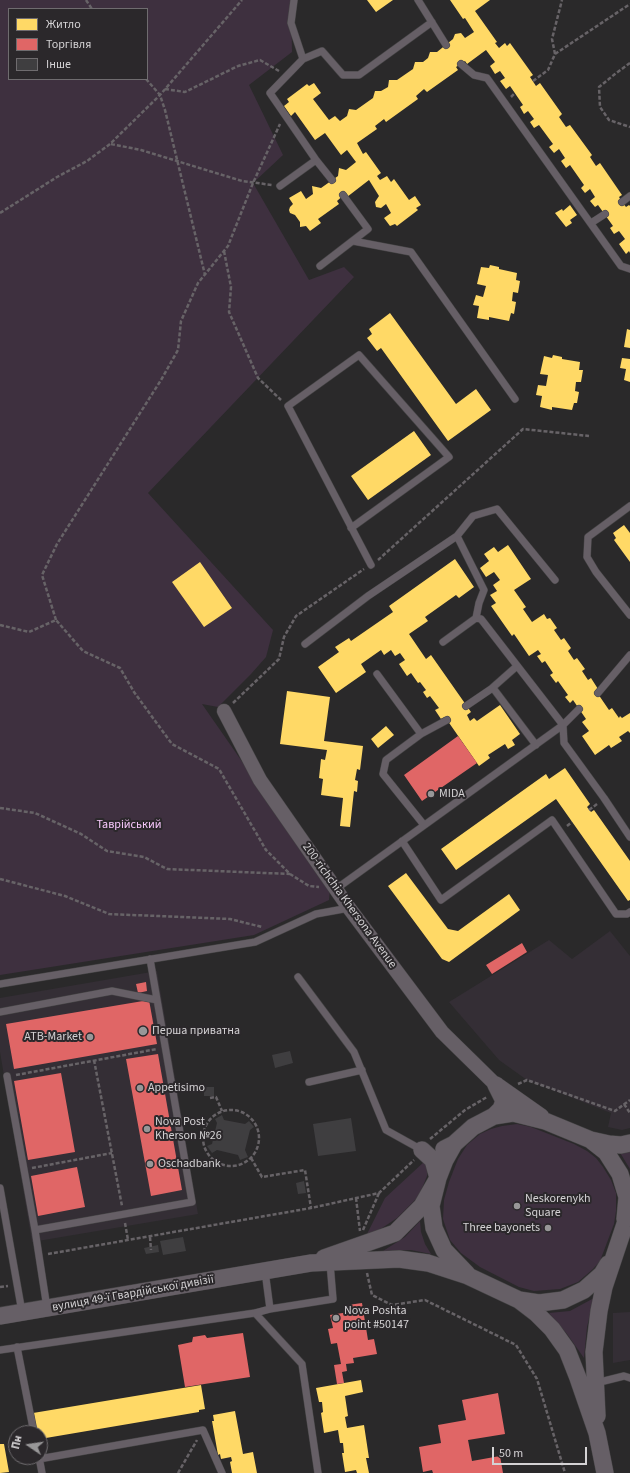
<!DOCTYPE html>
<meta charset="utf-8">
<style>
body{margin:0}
#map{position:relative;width:630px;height:1473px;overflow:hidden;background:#2a292a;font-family:"Source Sans 3",sans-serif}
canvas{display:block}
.legend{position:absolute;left:8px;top:8px;width:140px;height:72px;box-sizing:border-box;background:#2b282b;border:1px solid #6f6c6f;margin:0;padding:5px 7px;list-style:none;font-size:12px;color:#d4d2d4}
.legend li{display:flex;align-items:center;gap:8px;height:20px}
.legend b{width:20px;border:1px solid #6f6c6f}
.north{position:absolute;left:8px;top:1425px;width:40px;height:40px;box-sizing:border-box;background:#2b282b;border:1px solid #6f6c6f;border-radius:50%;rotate:283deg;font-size:11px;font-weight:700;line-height:16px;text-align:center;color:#d4d2d4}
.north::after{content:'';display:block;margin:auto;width:14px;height:18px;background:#989798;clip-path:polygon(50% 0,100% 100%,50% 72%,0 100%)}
.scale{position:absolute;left:492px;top:1447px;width:95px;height:18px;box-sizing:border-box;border:2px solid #d4d2d4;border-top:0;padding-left:5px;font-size:12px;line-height:14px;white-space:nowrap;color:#d4d2d4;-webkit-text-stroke:3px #2b282b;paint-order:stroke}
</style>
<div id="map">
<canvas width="630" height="1473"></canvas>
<ul class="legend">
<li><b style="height:11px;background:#ffd966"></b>Житло</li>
<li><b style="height:11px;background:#e06666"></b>Торгівля</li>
<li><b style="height:11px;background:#3f3e40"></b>Інше</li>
</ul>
<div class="north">Пн</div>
<div class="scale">50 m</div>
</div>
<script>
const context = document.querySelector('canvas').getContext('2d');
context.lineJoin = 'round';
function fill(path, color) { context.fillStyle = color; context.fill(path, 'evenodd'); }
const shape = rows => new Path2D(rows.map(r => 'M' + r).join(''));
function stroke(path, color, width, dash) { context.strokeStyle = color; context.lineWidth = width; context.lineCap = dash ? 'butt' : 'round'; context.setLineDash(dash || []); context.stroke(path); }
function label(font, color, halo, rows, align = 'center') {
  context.font = font + ' "Source Sans 3",sans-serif'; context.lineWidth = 4; context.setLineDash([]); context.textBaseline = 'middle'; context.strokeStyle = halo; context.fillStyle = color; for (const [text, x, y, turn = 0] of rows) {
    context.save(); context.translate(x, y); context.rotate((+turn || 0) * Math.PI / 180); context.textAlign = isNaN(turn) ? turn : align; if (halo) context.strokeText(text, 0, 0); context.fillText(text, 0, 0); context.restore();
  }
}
fill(shape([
 [610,931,630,956,630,1128,622,1130,608,1127,611,1113,527,1080,499,1060,449,1002,549,940,572,959],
 [157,971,198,1214,32,1242,0,1052,0,998],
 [630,1312,630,1360,613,1363,613,1313]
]), '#342e35');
fill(shape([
 [0,0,291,0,292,52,249,85,283,155,253,183,309,280,344,267,354,277,148,493,273,630,266,657,251,674,218,707,202,704,330,888,329,900,254,935,0,975],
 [9,9,147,9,147,79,9,79],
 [517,1124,531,1127,574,1144,587,1151,596,1158,603,1167,611,1180,616,1193,616,1211,614,1224,600,1261,593,1269,578,1282,560,1289,534,1291,519,1287,480,1267,461,1253,450,1240,443,1219,444,1200,449,1182,458,1159,467,1145,480,1134,491,1129,502,1126],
 [630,1150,630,1169,619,1151],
 [425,1161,428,1167,427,1176,419,1196,397,1218,379,1230,367,1234,385,1198],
 [420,1221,421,1232,425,1244,431,1254,411,1250,383,1251,405,1237],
 [594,1298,587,1327,584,1358,567,1334,549,1313,570,1311]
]), '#3e303f');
fill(shape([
 [367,0,393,0,376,12],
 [450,0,490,0,475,11,497,42,495,43,499,48,505,43,507,46,510,43,533,75,530,77,536,86,540,83,562,114,559,117,566,127,570,125,592,155,590,157,596,166,600,163,622,195,619,197,622,202,626,207,629,205,630,206,630,253,629,251,626,254,619,244,625,239,619,231,614,234,610,228,613,226,598,205,595,207,590,201,595,197,590,189,585,193,581,188,584,185,570,165,566,168,561,161,565,158,559,149,554,153,549,147,553,144,539,125,534,128,530,122,534,119,528,111,524,114,520,107,523,105,510,86,506,89,500,81,505,78,500,71,495,74,490,66,495,62,486,50,467,64,465,61,456,67,458,70,427,92,424,89,416,96,418,99,386,122,384,119,375,126,377,129,357,143,363,154,366,152,381,173,377,176,380,180,387,176,391,182,394,179,409,200,415,196,421,205,416,208,418,210,397,226,395,224,390,226,384,218,391,213,386,204,381,208,376,207,375,202,379,196,369,180,347,197,346,193,337,201,339,204,318,219,321,223,310,231,306,226,300,227,300,222,295,215,290,213,289,210,290,207,293,204,289,198,301,191,306,199,313,194,312,186,321,188,338,176,339,168,346,170,356,162,347,150,341,155,325,133,315,140,295,112,291,116,284,106,289,102,287,99,307,84,309,86,314,83,321,93,313,99,329,120,335,116,340,121,347,116,349,109,356,110,373,98,375,91,381,91,388,87,389,80,397,80,413,69,415,62,423,62,428,58,430,52,437,52,453,39,455,34,461,33,465,38,474,32,465,18,463,19],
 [570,205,577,215,570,220,572,223,566,227,555,213,562,209,563,211],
 [490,265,499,267,499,269,517,273,516,280,520,281,518,293,513,292,512,301,516,302,514,314,511,313,509,321,489,317,489,320,477,318,479,306,473,305,476,295,483,297,486,286,477,284,481,267,489,268],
 [390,313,456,404,476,389,491,410,448,441,381,348,377,351,367,338,372,334,369,329],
 [627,329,630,330,630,348,624,347],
 [553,355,562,357,562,359,580,362,579,370,583,370,581,382,576,382,575,391,579,392,577,403,574,403,572,410,552,407,552,410,540,407,542,396,536,395,538,385,546,386,548,375,540,374,544,356,552,358],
 [622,358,630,359,630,382,624,380,626,369,620,368],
 [414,431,431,455,368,500,351,476],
 [624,525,630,533,630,562,614,540,616,538,613,533],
 [508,545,531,579,514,590,526,607,523,609,532,622,544,614,547,619,550,618,557,628,554,630,561,640,564,638,571,648,568,651,574,660,577,658,585,669,582,671,588,680,591,678,598,689,596,691,609,710,612,708,619,718,620,716,622,718,630,713,630,733,628,731,619,737,622,741,611,748,609,745,595,755,582,736,589,731,582,722,586,719,573,700,570,703,565,697,568,695,558,681,556,683,550,675,553,673,545,661,542,663,537,656,541,654,538,650,529,656,514,634,512,636,491,606,496,603,490,595,497,591,493,585,500,580,494,572,486,577,480,568,489,561,484,554,494,547,498,552],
 [455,559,474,587,459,598,456,595,425,617,428,621,409,634,426,659,431,655,471,712,467,715,470,721,474,718,477,721,500,705,520,734,512,740,515,745,508,749,505,744,488,755,490,758,479,766,445,717,441,719,435,710,439,708,430,696,427,698,423,692,426,690,420,682,418,683,411,673,407,676,399,664,405,660,400,653,395,656,391,650,384,655,381,650,361,664,366,672,336,693,318,667,339,652,335,647,349,638,351,641,393,612,389,606],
 [200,562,232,608,204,627,172,582],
 [287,691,330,697,324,741,363,746,360,770,357,769,355,780,358,781,357,792,354,791,350,827,340,826,343,798,321,795,323,779,319,778,321,759,325,760,327,750,280,744],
 [386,726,394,735,378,748,371,739],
 [565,768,590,804,587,807,591,812,594,810,630,861,630,900,628,901,556,799,456,870,441,849,546,774,549,779],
 [406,873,448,929,458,931,509,894,520,910,449,962,442,959,388,886],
 [361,1380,363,1392,345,1396,348,1416,345,1417,347,1428,364,1425,369,1458,366,1458,369,1473,357,1473,356,1470,345,1472,342,1453,344,1453,343,1443,340,1443,338,1430,324,1433,321,1413,323,1412,322,1402,319,1402,316,1388],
 [201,1385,205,1409,199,1410,199,1412,40,1439,40,1433,36,1433,33,1413],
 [235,1411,243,1454,253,1452,257,1473,232,1473,230,1462,232,1461,231,1457,221,1459,220,1454,218,1455,212,1421,214,1421,213,1415],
 [0,1444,4,1444,9,1472,0,1473]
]), '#ffd966');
fill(shape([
 [458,736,477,763,422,801,404,775],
 [522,943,527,952,492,974,486,965],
 [146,982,147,991,138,993,136,984],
 [149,1000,157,1044,14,1069,6,1024],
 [158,1054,182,1190,151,1196,126,1059],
 [61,1073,75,1152,28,1160,14,1081],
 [77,1167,85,1207,38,1216,31,1176],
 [362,1303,368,1340,374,1339,377,1354,353,1358,354,1363,346,1364,347,1371,342,1372,344,1383,337,1384,334,1365,341,1364,337,1343,331,1344,328,1329,333,1328,330,1315,349,1312,348,1305],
 [243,1333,250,1377,185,1387,178,1345,192,1342,193,1337,205,1335,207,1338],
 [498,1393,505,1434,468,1440,472,1461,500,1456,503,1473,433,1473,432,1470,423,1472,419,1447,441,1443,438,1425,466,1420,462,1400]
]), '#e06666');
fill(shape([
 [290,1051,293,1063,275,1068,272,1055],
 [204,1087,214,1087,214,1096,204,1096],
 [222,1115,224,1120,245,1124,249,1121,254,1127,250,1130,245,1150,248,1157,240,1160,238,1155,217,1150,212,1153,207,1146,212,1144,217,1123,215,1119],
 [351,1118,356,1151,318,1156,313,1124],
 [304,1181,306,1193,298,1194,296,1183],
 [183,1237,186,1251,163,1255,160,1241],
 [158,1245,159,1252,146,1254,144,1248]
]), '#3f3e40');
const service = shape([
 [294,0,291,23,303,59],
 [418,0,446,45],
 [461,64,474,75,487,78,621,266,630,269],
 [316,160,332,180],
 [280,186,316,160,270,93,303,59,322,51,343,75,359,75,432,22],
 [622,202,630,196],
 [591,223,605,214],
 [353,241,411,252,515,399],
 [320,266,368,229,343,195],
 [630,506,588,537,587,557,596,572,630,615],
 [351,528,449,457,359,355,288,406,371,565],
 [457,536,473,516,497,509,555,580],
 [443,642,476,618,481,619,563,725,564,743,604,798,630,837],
 [305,644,368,596,457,536,484,590,479,603,476,618],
 [377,674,421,734,386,760,383,774,424,825],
 [493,688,536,745],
 [598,693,630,655],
 [466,706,491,689,517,666],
 [421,734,447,720],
 [402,841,441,900,552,820,616,914,627,914,630,912],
 [336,889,563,725,579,709],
 [298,977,354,1052,386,1130,422,1150],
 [0,984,255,942,316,914,349,908],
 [0,1012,112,991,157,1000],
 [7,1076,35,1230],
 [309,1082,362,1070],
 [0,1188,22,1312],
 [265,1271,270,1309,333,1299,330,1263],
 [47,1308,35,1230,192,1202,150,959],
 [255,1313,302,1364,318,1473],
 [17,1347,34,1433],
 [0,1350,255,1313,270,1309],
 [596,1383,624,1376,630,1378],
 [39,1457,42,1473],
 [39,1459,203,1430,222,1473]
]);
const minor = shape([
 [224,711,260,780,349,908,442,1032,496,1085]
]);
const tertiary = shape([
 [497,1086,541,1117],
 [494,1116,513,1113,545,1121,591,1140,609,1144,621,1145,630,1143],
 [592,1141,606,1152,620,1174,627,1197,625,1219],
 [454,1144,445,1160,438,1178,431,1206,434,1228,444,1250,467,1274],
 [444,1149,454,1144,473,1127,494,1116,501,1109,504,1101,496,1085],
 [324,1258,395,1233,422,1206,438,1178,433,1160,422,1150],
 [519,1300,539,1303,563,1300,584,1290,602,1274,608,1264],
 [0,1316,311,1263,399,1259,428,1263,468,1276,519,1300,536,1313,552,1329,567,1350,578,1378,597,1433,605,1473],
 [597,1416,594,1352,599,1311,604,1287,630,1209]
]);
stroke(service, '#454445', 8);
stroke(minor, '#454445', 15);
stroke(tertiary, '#454445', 18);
stroke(shape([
 [86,0,92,9],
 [555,54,552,39,562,0],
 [630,63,615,74,599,87,600,107,609,120,630,127],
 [146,79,160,95,165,110,205,275],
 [533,81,548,70,555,54,630,4],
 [165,89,185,92,238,66,260,60,279,71],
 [511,97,515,93],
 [111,144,141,150,242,181,272,185],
 [0,213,57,177,87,161,110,144,160,95,242,0],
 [224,251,231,287,229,312,258,378,281,400],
 [378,560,523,429,589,436],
 [56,620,42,575,57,544,161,380,178,350,181,321,198,283,228,246,253,183,280,124],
 [0,625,29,632,56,620,83,651,120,668,134,692,172,744,219,769,266,850,290,874,309,886,319,887],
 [233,703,279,659,284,637,296,616,364,569],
 [0,808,35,813,81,834,107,851,144,857,167,869,290,874],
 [589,810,597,804],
 [567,826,572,822],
 [0,879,65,896,109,914,230,919,262,927],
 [94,1060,122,1206],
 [16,1075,157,1049],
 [518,1084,527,1080,615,1111,630,1100],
 [210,1098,216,1097,222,1111],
 [624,1104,630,1113],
 '203 1138a28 28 0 1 1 56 0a28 28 0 1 1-56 0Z',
 [430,1139,465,1110,487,1097],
 [251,1158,262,1177,305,1170,311,1208],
 [32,1168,112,1153],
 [356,1198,360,1231],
 [125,1223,128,1240],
 [363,1230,379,1193],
 [150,1237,151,1250],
 [48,1254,311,1208,379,1193,414,1160],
 [367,1273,372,1295,392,1305,425,1300,516,1345,537,1379,565,1473],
 [0,1287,8,1286],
 [178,1473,197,1440]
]), '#676367', 2.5, [4, 2]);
stroke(service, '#665f66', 7);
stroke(minor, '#665f66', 14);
stroke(tertiary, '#665f66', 17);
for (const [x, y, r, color] of [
 [431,794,4,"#989798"],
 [143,1031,5,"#989798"],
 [90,1037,4,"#989798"],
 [140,1088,4,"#989798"],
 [147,1129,4,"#989798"],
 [150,1164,4,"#989798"],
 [517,1206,4,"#989798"],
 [548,1228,4,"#989798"],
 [336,1318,4,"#989798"]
]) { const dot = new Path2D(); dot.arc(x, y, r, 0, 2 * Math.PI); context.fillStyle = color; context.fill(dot); stroke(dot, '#2b282b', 1.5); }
label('12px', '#d4d2d4', '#2b282b', [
 ["MIDA",439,794],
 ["Перша приватна",152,1031],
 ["ATB-Market",82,1037,"right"],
 ["Appetisimo",148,1088],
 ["Nova Post",155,1122],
 ["Kherson №26",155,1136],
 ["Oschadbank",158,1164],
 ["Neskorenykh",525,1199],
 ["Square",525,1213],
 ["Three bayonets",540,1228,"right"],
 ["Nova Poshta",344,1311],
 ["point #50147",344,1325]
], 'left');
label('12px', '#f6c7fa', '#2b282b', [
 ["Таврійський",129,825]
]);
label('12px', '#d4d2d4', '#2b282b', [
 ["200-richchia Khersona Avenue",349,906,54],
 ["вулиця 49-ї Гвардійської дивізії",133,1294,-10]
]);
</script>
